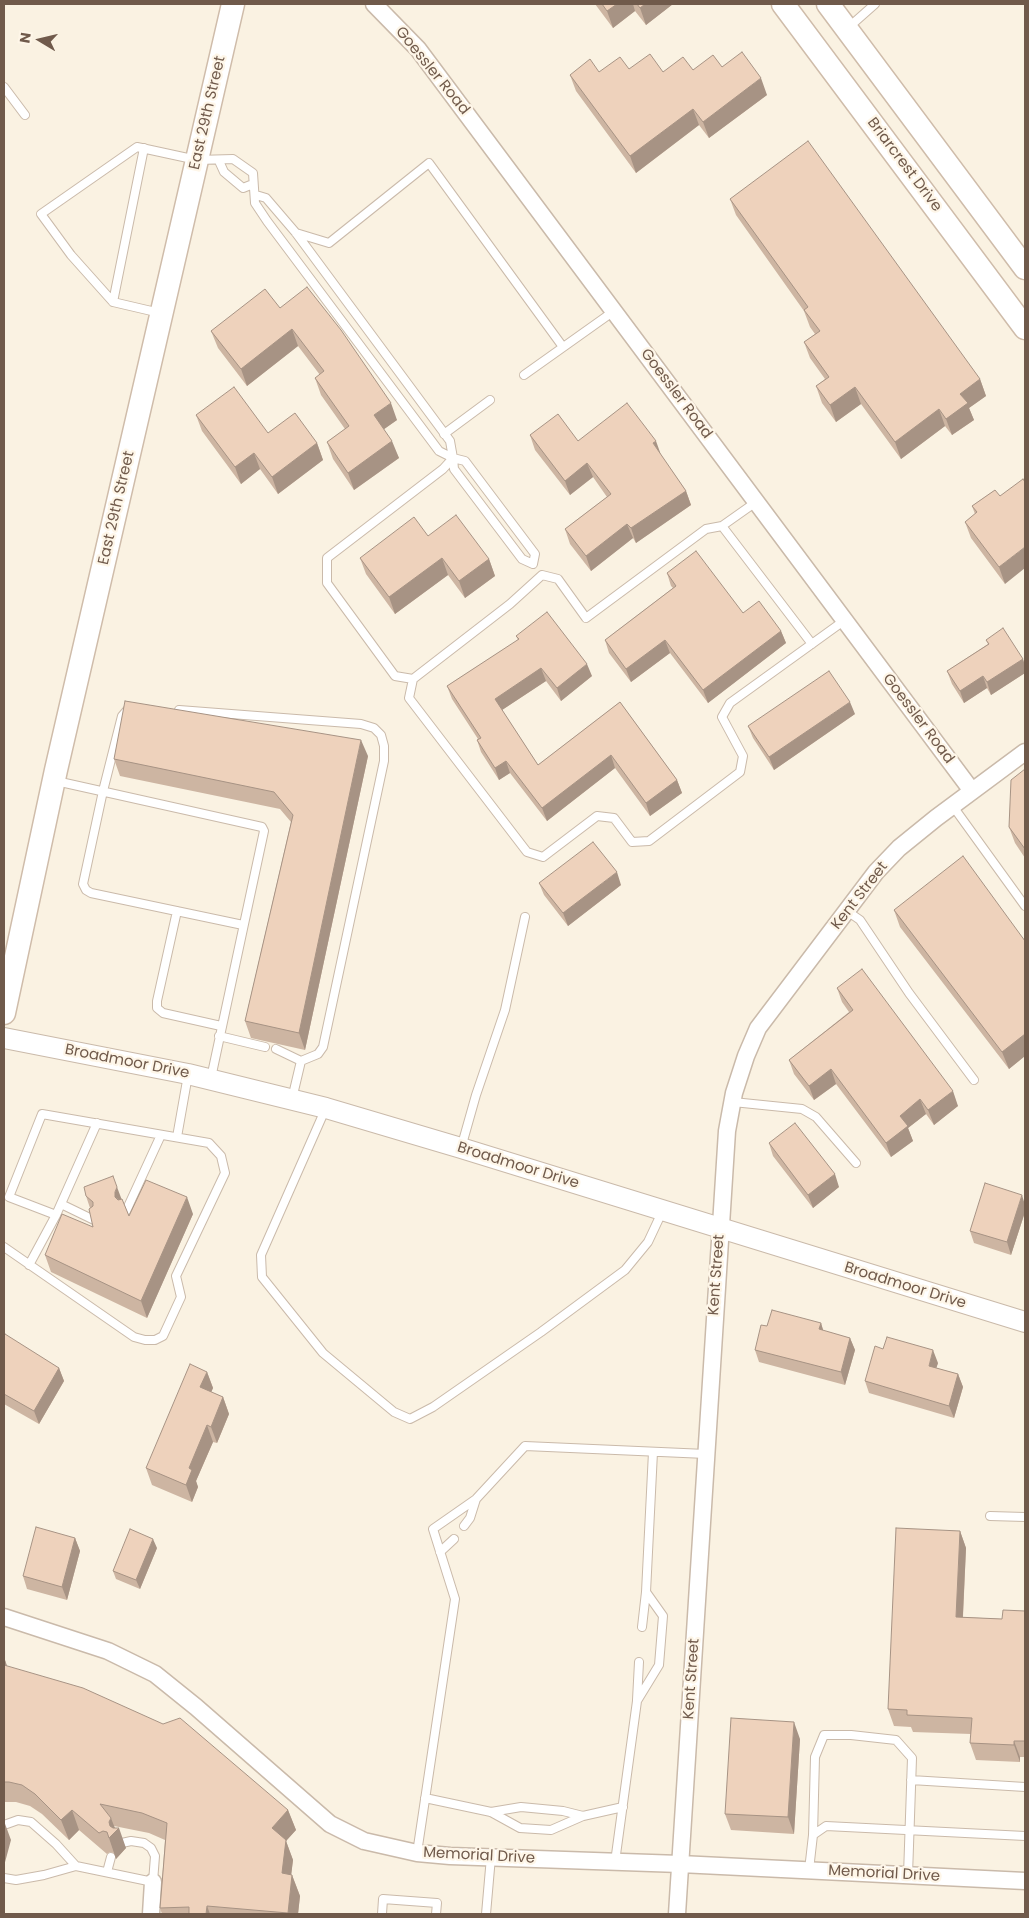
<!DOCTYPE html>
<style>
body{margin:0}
#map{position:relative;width:1029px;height:1918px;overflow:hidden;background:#faf2e2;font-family:Poppins,sans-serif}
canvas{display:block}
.frame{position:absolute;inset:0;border:5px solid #705a4b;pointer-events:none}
.north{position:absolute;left:15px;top:15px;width:50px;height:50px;-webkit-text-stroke:4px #fef6e8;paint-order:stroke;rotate:279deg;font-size:14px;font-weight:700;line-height:20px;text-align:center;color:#705a4b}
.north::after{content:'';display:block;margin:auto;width:18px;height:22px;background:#705a4b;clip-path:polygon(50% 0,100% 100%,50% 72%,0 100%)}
</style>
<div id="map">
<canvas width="1029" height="1918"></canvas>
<div class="frame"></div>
<div class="north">N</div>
</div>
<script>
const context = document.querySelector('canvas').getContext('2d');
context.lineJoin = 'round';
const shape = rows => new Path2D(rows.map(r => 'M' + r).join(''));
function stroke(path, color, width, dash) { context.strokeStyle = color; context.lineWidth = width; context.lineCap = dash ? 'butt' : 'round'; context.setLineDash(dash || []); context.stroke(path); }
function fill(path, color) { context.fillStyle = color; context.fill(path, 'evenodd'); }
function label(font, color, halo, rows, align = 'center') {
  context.font = font + ' Poppins,sans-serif'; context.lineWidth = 4.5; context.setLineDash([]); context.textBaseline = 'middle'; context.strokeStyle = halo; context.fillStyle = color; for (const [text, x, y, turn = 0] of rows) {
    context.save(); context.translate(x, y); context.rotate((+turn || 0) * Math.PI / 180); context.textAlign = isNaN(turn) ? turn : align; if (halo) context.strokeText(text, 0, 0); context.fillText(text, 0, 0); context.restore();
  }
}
const service = shape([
 [849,27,875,4],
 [4,87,25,115],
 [219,161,224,172,243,188,253,184],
 [296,233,329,243,429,163,563,347],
 [113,302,144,148],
 [160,313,113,302,71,255,41,214,137,147,197,160,233,159,253,173,255,203,267,221,439,451,453,458,465,461,535,554,533,564,522,559,454,469,453,458,450,441,296,233,266,198,256,195],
 [524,375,614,311],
 [444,434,490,400],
 [756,502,722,526,706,529,586,618,558,579,542,575,510,604,413,679,409,698,527,852,543,857,597,816,614,818,632,842,649,841,740,772,743,756,722,717,730,703,845,620],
 [722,526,812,644],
 [413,679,395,676,327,583,327,558,443,469,453,458],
 [128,709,122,716,103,791,83,884,86,890,91,893,243,925],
 [179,710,361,724,374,728,381,735,384,746,384,761,323,1047,318,1054,301,1061,292,1099],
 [56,781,262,827,264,831,211,1078],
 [952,805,1025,906],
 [177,911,157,1001,157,1008,163,1013,221,1026],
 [847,911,860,920,909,993,974,1080],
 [219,1036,265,1047],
 [276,1049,301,1061],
 [733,1102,802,1109,816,1117,856,1163],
 [325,1110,261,1255,262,1277,323,1353,394,1412,410,1419,433,1407,541,1332,625,1270,648,1242,663,1210],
 [177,1137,188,1075],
 [461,1148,476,1095,505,1010,525,917],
 [61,1204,94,1220],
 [126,1211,161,1135],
 [4,1247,134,1337,145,1340,155,1340,163,1336,181,1297,176,1276,225,1173,221,1156,209,1143,42,1114,9,1197,56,1215],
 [29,1265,56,1215,97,1123],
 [990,1516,1025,1517],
 [464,1526,470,1518,476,1499],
 [440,1552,454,1539],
 [642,1627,646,1592],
 [637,1700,639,1662],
 [911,1780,1025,1787],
 [425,1798,491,1812,520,1828,551,1830,583,1816,623,1807],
 [491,1812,521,1807,563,1811,583,1816],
 [4,1825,18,1820,31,1822,56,1844,76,1866,44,1875,16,1880,4,1878],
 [813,1835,815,1757,824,1735,851,1735,896,1740,912,1758,908,1875],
 [417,1853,455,1599,433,1529,476,1499,525,1446,706,1454],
 [615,1862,637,1701,659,1665,663,1616,646,1592,653,1452],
 [76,1866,153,1882,155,1856,151,1848,144,1843,131,1841,122,1843],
 [809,1870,813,1835,826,1826,1025,1836],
 [107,1872,111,1857],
 [382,1914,383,1899,437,1903,436,1914],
 [486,1914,491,1857]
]);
const minor = shape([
 [374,4,418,49,972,791],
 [4,1617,108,1651,155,1674,196,1707,330,1824,364,1841,417,1853,450,1856,680,1864,1025,1881],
 [151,1914,153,1882],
 [677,1914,727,1131,734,1093,746,1056,758,1028,876,872,899,848,936,818,1025,752]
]);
const tertiary = shape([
 [4,1038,188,1074,326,1108,461,1148,1025,1322]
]);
const secondary = shape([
 [783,4,1025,328],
 [828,4,1025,268],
 [4,1013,56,770,233,4]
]);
stroke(service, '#cabaaa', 10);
stroke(minor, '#cabaaa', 19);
stroke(tertiary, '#cabaaa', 22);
stroke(secondary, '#cfbcaa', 25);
stroke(service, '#fff', 8);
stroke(minor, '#fff', 16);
stroke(tertiary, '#fff', 20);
stroke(secondary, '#fff', 22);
fill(shape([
 [595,4,673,4,646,25,635,11,613,28],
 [722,67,767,95,709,138,699,125,636,173,576,91,570,75,629,69,663,72],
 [730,199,980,379,986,396,969,408,974,420,952,435,945,426,901,459,861,404,836,422,822,403,816,386,825,379,810,358,804,342,815,334,810,327,804,311,736,215],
 [280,308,397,420,384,429,399,458,354,490,333,459,327,442,345,429,321,395,315,378,320,375,298,346,247,386,218,348,211,331],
 [196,415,268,433,317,443,323,460,278,494,260,469,241,484,202,431],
 [530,435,578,441,660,454,686,491,691,505,636,543,633,538,591,571,570,544,565,529,607,497,593,477,570,495,535,450],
 [995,490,1005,584,971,538,965,522,975,514,972,506],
 [428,536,489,559,495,576,465,598,448,575,395,614,366,574,360,558],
 [667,573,743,613,781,631,786,643,708,703,670,653,631,682,609,653,605,640,673,588,671,586],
 [516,636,592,676,561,701,546,681,502,710,538,765,620,702,677,780,682,793,650,816,615,768,547,821,510,773,499,780,481,752,477,740,478,739,452,699,447,686,518,640],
 [986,640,1023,659,1025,666,1025,673,991,695,987,688,964,703,952,684,947,671,988,644],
 [855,714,774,770,753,738,748,726],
 [368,756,305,1050,251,1038,245,1021,291,822,280,809,120,776,114,759],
 [1025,769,1025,858,1015,843,1009,827],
 [539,883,621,885,568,926,544,895],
 [894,910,1025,941,1025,1056,1009,1069,900,927],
 [837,988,958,1106,934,1125,926,1114,908,1128,913,1141,891,1157,836,1084,814,1100,794,1074,789,1060,849,1012,842,1002],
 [769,1143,839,1187,813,1208,773,1156],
 [86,1196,122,1199,129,1216,193,1214,147,1318,51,1272,45,1255,93,1227,90,1208],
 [1025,1205,1025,1212,1011,1255,974,1243,970,1231],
 [821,1323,823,1331,850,1338,855,1350,845,1385,759,1362,755,1350,767,1326],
 [4,1337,59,1368,64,1381,39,1424,4,1404],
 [938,1363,936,1368,958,1374,963,1387,954,1418,869,1393,865,1381],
 [207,1372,213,1388,211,1392,223,1397,229,1414,217,1443,213,1442,196,1481,198,1487,192,1502,152,1485,146,1468],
 [960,1531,966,1548,963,1617,1002,1619,1025,1611,1025,1757,1020,1757,1020,1762,976,1760,970,1743,971,1734,913,1732,911,1727,894,1726,888,1709],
 [75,1538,80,1551,67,1600,27,1589,23,1576],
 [157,1548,140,1589,116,1579,113,1571],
 [4,1657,7,1666,288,1810,296,1830,286,1841,293,1860,291,1875,292,1875,300,1896,298,1914,162,1914,160,1908,165,1840,149,1833,114,1826,126,1848,116,1859,114,1853,110,1852,107,1854,79,1830,69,1840,42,1814,30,1806,16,1802,4,1802],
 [800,1739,794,1834,731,1830,725,1814]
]), '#cdb5a2');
fill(shape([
 [617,4,633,4,635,11,613,28,607,11],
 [645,4,673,4,646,25,640,8],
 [761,78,767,95,709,138,703,122],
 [693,109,699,125,636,173,630,156],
 [292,329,298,346,247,386,241,369],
 [980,379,986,396,969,408,974,420,952,435,946,419,960,394],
 [855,387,861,404,836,422,830,405],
 [391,403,397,420,380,432,374,415],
 [939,409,945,426,901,459,895,442],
 [392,441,399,458,354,490,348,473],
 [656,441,661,455,653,443],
 [317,443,323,460,278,494,272,477],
 [254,453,260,469,241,484,235,467],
 [587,463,593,477,570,495,565,481],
 [686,491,691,505,636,543,631,528],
 [627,524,633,538,591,571,586,556],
 [1025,547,1025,568,1005,584,999,567],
 [442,558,448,575,395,614,389,597],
 [489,559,495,576,465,598,459,581],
 [781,631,786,643,708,703,703,690],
 [665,640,670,653,631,682,626,669],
 [1023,659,1025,666,1025,673,991,695,987,682],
 [587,664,592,676,561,701,557,688],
 [541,668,546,681,499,712,495,699],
 [983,676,987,688,964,703,960,691],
 [850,702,855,714,774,770,769,757],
 [361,740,368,756,305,1050,299,1033],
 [611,755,615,768,547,821,542,808],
 [506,761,510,773,499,780,495,768],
 [677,780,682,793,650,816,646,803],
 [617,872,621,885,568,926,563,913],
 [1025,1034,1025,1056,1009,1069,1002,1052],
 [831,1069,836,1084,814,1100,809,1086],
 [953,1091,958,1106,934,1125,928,1110],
 [920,1099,926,1114,908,1128,913,1141,891,1157,886,1143,900,1116],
 [835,1174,839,1187,813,1208,808,1195],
 [117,1187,123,1203,115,1197,115,1192],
 [1022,1195,1025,1205,1025,1212,1011,1255,1007,1242],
 [187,1197,193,1214,147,1318,141,1301],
 [821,1323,825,1336,819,1329],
 [850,1338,855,1350,845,1385,841,1372],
 [933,1350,938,1363,933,1378,929,1366],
 [59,1368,64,1381,39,1424,34,1411],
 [207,1372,213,1388,206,1404,200,1387],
 [958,1374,963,1387,954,1418,949,1406],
 [223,1397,229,1414,217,1443,211,1427],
 [207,1425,213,1442,196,1481,198,1487,192,1502,186,1485,189,1468],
 [960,1531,966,1548,962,1634,956,1617],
 [75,1538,80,1551,67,1600,62,1587],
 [153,1539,157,1548,140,1589,136,1580],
 [4,1657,7,1666,4,1677],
 [794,1722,800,1739,794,1834,788,1817],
 [1014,1741,1020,1757,1020,1762,1014,1745],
 [72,1810,79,1830,69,1840,61,1820],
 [288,1810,296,1830,286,1841,293,1860,289,1893,282,1873,272,1828],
 [111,1818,116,1831,119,1828,126,1848,116,1859,109,1838,110,1826,109,1822],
 [4,1821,11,1840,4,1866],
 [292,1875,300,1896,298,1914,289,1914,288,1913],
 [207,1906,210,1914,206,1914]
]), '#a79384');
const building = shape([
 [602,4,617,4,607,11,602,4],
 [637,4,645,4,640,8,637,4],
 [742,52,761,78,703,122,693,109,630,156,570,75,590,59,599,72,620,57,629,69,650,54,663,72,683,57,693,70,713,55,722,67,742,52],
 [808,141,980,379,960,394,968,403,946,419,939,409,895,442,855,387,830,405,816,386,829,377,804,342,820,331,804,310,808,307,730,199,808,141],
 [307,287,341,330,391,403,374,415,392,441,348,473,327,442,349,426,315,378,324,371,292,329,241,369,211,331,265,289,280,308,307,287],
 [234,387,268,433,295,413,317,443,272,477,254,453,235,467,196,415,234,387],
 [627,403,656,441,653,443,686,491,631,528,627,524,586,556,565,529,611,494,587,463,565,481,530,435,558,414,578,441,627,403],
 [1023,479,1025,482,1025,547,999,567,965,522,977,512,972,506,995,490,1000,496,1023,479],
 [456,515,489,559,459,581,442,558,389,597,360,558,414,517,428,536,456,515],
 [696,551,743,613,759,601,781,631,703,690,665,640,626,669,605,640,676,586,667,573,696,551],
 [547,612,587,664,557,688,541,668,495,699,538,765,620,702,677,780,646,803,611,755,542,808,506,761,495,768,477,740,481,738,447,686,519,639,516,636,547,612],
 [1003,628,1023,659,987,682,983,676,960,691,947,671,989,644,986,640,1003,628],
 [829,671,850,702,769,757,748,726,829,671],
 [125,701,361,740,299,1033,245,1021,293,815,274,792,114,759,125,701],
 [1025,769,1025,849,1009,827,1011,780,1025,769],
 [593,842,617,872,563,913,539,883,593,842],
 [963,856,1025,941,1025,1034,1002,1052,894,910,963,856],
 [862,969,953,1091,928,1110,920,1099,900,1116,908,1126,886,1143,831,1069,809,1086,789,1060,853,1010,837,988,862,969],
 [795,1123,835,1174,808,1195,769,1143,795,1123],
 [113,1176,117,1187,115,1192,115,1197,118,1200,122,1199,129,1216,146,1180,187,1197,141,1301,45,1255,62,1214,93,1227,89,1209,93,1206,93,1202,86,1196,84,1187,113,1176],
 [985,1183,1022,1195,1007,1242,970,1231,985,1183],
 [772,1310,821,1323,819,1329,850,1338,841,1372,755,1350,761,1325,767,1326,772,1310],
 [5,1334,59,1368,34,1411,4,1394,4,1337,5,1334],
 [887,1337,933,1350,929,1366,958,1374,949,1406,865,1381,875,1346,883,1349,887,1337],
 [190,1364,207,1372,200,1387,223,1397,211,1427,207,1425,189,1468,192,1470,186,1485,146,1468,190,1364],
 [36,1527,75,1538,62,1587,23,1576,36,1527],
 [896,1528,960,1531,956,1617,1002,1619,1003,1610,1025,1611,1025,1741,1014,1741,1014,1745,970,1743,972,1718,907,1715,907,1710,888,1709,896,1528],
 [130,1529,153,1539,136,1580,113,1571,130,1529],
 [4,1665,83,1688,163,1724,180,1718,288,1810,272,1828,286,1840,282,1873,292,1875,288,1913,207,1906,206,1914,189,1914,189,1907,160,1908,167,1823,142,1813,100,1804,111,1818,109,1822,110,1826,113,1828,119,1828,109,1838,107,1832,103,1831,99,1833,72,1810,61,1820,35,1794,22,1785,9,1782,4,1782,4,1665],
 [731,1718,794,1722,788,1817,725,1814,731,1718]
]);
fill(building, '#eed2bc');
stroke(building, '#a79384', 1);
label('15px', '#705a4b', '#fef6e8', [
 ["Goessler Road",432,71,51],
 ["East 29th Street",208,113,-77],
 ["Briarcrest Drive",904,165,53],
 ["Goessler Road",676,394,53],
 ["East 29th Street",117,508,-77],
 ["Goessler Road",918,719,53],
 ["Kent Street",860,896,-52],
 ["Broadmoor Drive",127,1062,11],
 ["Broadmoor Drive",518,1166,17],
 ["Kent Street",717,1275,-86],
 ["Broadmoor Drive",905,1286,17],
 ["Kent Street",692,1679,-86],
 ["Memorial Drive",479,1856,3],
 ["Memorial Drive",884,1874,3]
]);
</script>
